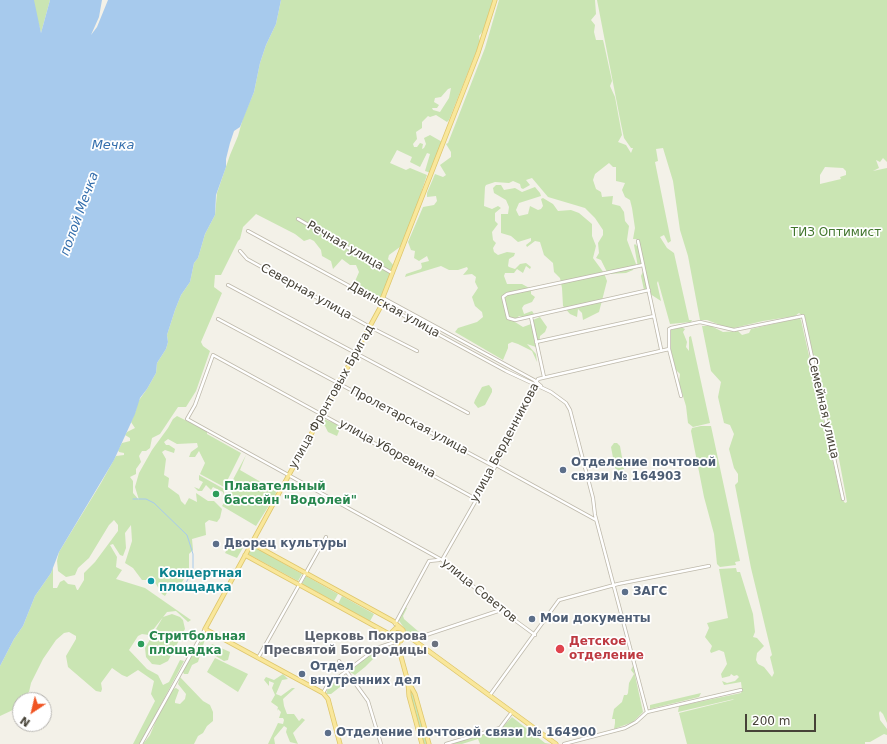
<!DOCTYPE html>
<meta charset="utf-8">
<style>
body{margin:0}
#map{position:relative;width:887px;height:744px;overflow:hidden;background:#f3f1e8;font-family:"DejaVu Sans",sans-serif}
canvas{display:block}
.north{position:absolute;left:12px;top:692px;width:40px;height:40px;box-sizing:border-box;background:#fff;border:1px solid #b5b3af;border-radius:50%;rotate:215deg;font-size:11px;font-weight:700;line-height:16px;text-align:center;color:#464237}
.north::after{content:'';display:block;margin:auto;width:14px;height:18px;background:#f05422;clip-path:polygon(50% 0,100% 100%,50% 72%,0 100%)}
.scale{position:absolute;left:745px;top:714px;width:71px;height:18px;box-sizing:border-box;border:2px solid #464237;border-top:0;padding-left:5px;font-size:12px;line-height:14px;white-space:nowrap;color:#464237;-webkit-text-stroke:3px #fff;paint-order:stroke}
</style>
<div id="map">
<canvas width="887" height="744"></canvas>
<div class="north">N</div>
<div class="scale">200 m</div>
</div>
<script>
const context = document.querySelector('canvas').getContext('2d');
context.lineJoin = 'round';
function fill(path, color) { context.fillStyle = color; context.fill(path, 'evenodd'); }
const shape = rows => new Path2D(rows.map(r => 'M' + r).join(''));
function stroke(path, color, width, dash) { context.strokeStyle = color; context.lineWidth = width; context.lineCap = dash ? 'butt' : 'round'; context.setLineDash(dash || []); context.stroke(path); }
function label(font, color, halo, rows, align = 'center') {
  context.font = font + ' "DejaVu Sans",sans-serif'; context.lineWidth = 3.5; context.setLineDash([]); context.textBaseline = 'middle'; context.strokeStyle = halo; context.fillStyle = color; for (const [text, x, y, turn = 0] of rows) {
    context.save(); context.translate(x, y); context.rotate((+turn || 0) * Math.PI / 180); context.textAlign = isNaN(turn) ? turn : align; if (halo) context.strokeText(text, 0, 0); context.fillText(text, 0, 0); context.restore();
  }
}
fill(shape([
 [34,0,50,0,41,33,33,3],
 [281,0,493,0,483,31,479,36,480,42,449,120,447,122,436,115,430,117,428,116,422,122,422,128,416,132,417,139,413,144,414,147,417,147,420,143,423,144,422,149,424,148,426,144,424,138,430,135,444,143,431,173,425,171,430,154,427,153,420,167,410,162,412,157,397,150,390,163,406,170,410,168,427,175,404,244,389,255,388,259,395,267,380,300,353,286,359,272,356,265,350,265,342,259,333,269,331,261,322,256,321,250,314,241,310,239,304,241,295,234,256,214,243,227,240,239,238,241,221,275,215,275,214,287,222,293,201,342,203,346,210,351,196,391,186,407,178,407,160,434,152,438,150,448,146,451,142,451,139,456,141,462,136,469,136,474,130,477,133,481,133,493,139,500,135,487,139,473,152,450,168,428,173,419,177,416,207,431,207,434,241,453,224,487,200,474,205,463,199,451,195,457,189,457,191,452,198,447,197,443,177,444,168,439,164,442,166,445,169,445,175,449,174,453,165,450,162,452,166,459,164,475,169,478,168,487,179,495,181,501,185,505,189,498,187,497,197,502,196,493,208,501,214,501,222,509,220,518,217,522,209,520,205,523,206,535,192,539,193,550,189,554,189,571,179,587,168,591,165,596,162,594,153,579,149,578,146,580,142,580,133,568,125,563,132,541,131,525,125,533,126,548,123,556,120,555,113,544,110,545,117,557,116,567,122,570,116,579,145,588,191,620,188,622,176,611,167,612,149,635,142,634,138,636,129,650,147,669,158,675,163,685,169,682,180,660,184,661,140,744,133,744,155,701,151,694,154,681,138,670,127,677,122,675,112,668,101,683,102,689,101,692,96,691,68,667,66,656,76,639,76,636,69,632,64,633,56,640,43,659,31,683,29,692,19,699,15,709,0,716,0,666,14,639,23,626,35,596,51,573,53,566,53,588,57,588,60,582,64,580,68,584,75,585,77,590,78,590,84,580,84,573,95,562,118,531,118,525,114,520,109,525,89,558,78,568,75,575,66,577,58,571,57,561,59,552,101,483,116,456,124,455,124,453,119,452,118,450,122,443,130,441,130,438,125,435,127,432,135,428,131,422,136,410,137,403,147,389,156,373,157,363,166,349,168,342,167,335,175,310,181,295,190,282,194,263,198,258,205,234,215,215,217,193,230,155,238,136,243,118,254,92,260,63,266,45,276,24],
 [451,88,449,98,440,112,433,110,432,108,437,108,439,105,434,102,435,98,441,97,448,89],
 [499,0,595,0,596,14,591,20,595,25,594,32,596,40,603,40,604,44,612,81,610,86,615,97,622,135,618,142,626,145,631,153,633,148,631,148,624,138,621,124,597,0,887,0,887,162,883,158,880,162,876,160,879,168,873,171,887,168,887,723,883,714,880,711,879,713,880,720,887,729,887,735,884,734,870,742,865,742,865,744,687,744,679,713,732,700,734,699,678,712,679,706,741,693,742,690,741,682,724,685,722,681,727,683,735,681,739,677,737,675,734,676,731,674,730,676,722,678,721,674,727,664,724,652,719,650,711,653,710,651,712,646,705,637,709,628,707,623,728,618,719,569,736,568,737,572,740,572,753,614,755,632,753,637,757,638,764,646,757,653,756,660,758,664,764,667,772,677,774,673,770,657,772,655,751,568,735,485,738,482,738,474,734,468,729,449,734,434,730,425,724,423,718,397,721,382,711,371,702,326,711,326,723,332,738,331,742,335,749,333,751,329,799,318,801,320,841,498,845,503,847,502,839,459,835,452,824,407,827,405,826,399,823,397,816,366,818,362,816,356,813,355,805,318,799,313,795,316,763,321,734,328,728,328,707,320,700,320,688,256,680,230,673,181,663,148,656,149,658,161,655,162,671,241,668,243,664,235,660,237,667,248,674,253,689,320,692,320,691,322,670,324,658,281,657,283,661,301,644,290,641,276,644,269,642,266,638,267,634,245,635,244,638,247,637,239,633,239,635,228,632,208,630,200,625,197,622,190,625,183,616,181,616,167,613,167,609,163,595,174,593,180,596,189,601,192,602,197,613,196,612,204,620,206,624,212,625,221,629,226,627,240,636,264,633,270,626,273,608,274,601,260,596,258,599,253,598,243,603,235,603,230,595,218,585,208,548,197,532,178,526,180,530,185,523,189,521,188,520,184,513,181,509,183,495,182,486,185,485,187,484,206,492,209,498,206,501,208,495,213,495,221,498,224,492,232,493,240,496,243,493,248,494,252,498,255,507,252,515,253,514,256,509,259,508,266,509,267,515,269,520,264,526,263,531,267,530,269,526,266,523,273,517,269,514,273,505,273,504,276,507,284,522,284,531,289,531,294,535,297,532,302,524,305,522,308,524,314,532,311,534,314,526,318,519,316,515,320,515,322,523,327,531,324,533,320,540,317,547,327,545,332,540,336,539,345,536,347,527,344,536,354,537,362,532,351,518,344,512,342,508,344,508,348,503,360,455,332,458,328,477,322,483,317,482,312,475,306,472,297,478,288,475,282,476,277,472,274,463,275,468,269,467,267,458,270,449,270,441,266,405,277,406,274,421,269,422,267,421,263,429,261,427,256,419,261,414,258,415,251,411,250,408,242,423,207,434,205,437,201,436,196,427,197,427,193,435,174,443,177,446,175,440,165,451,157,451,152,446,144,448,143,485,48],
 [825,167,843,168,846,171,846,175,840,177,841,179,820,184,820,175],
 [496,185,501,185,504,190,515,188,522,192,535,187,540,193,541,196,519,203,516,210,519,216,528,214,530,206,538,210,541,209,543,206,541,199,543,198,553,204,558,211,571,210,579,213,592,224,592,236,596,246,593,258,604,273,607,281,599,312,583,320,582,313,578,309,577,317,570,314,563,306,562,288,560,278,554,272,553,263,544,255,540,242,535,241,527,247,526,245,531,241,531,238,518,242,511,236,501,233,501,214,508,214,509,207,506,200,494,193,493,188],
 [681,327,685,329,683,332,687,342,686,347,689,351,689,337,691,336,710,423,693,427,688,423,686,406,679,383,680,374,676,370,670,347,671,330],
 [489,385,492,389,492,392,485,405,478,408,474,403,475,400,482,387],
 [324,419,341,426,337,436,328,432,325,426,320,425],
 [701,426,711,426,740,561,735,562,736,565,720,567,717,564,714,534,704,497,691,431,692,428],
 [614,443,617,443,620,446,624,469,619,472,615,468,611,447],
 [246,455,240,470,266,485,265,488,270,491,273,487,277,489,275,496,256,526,222,506,231,491,228,489],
 [199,475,224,489,224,495,223,492,213,487,211,490,206,485,202,491,198,491,194,487,199,489,203,482,199,480],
 [232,540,244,546,237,558,225,553],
 [253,546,302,574,298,581,248,554],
 [306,576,338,594,334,601,302,584],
 [342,596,374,614,370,621,338,604],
 [405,607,407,608,403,616,404,619,419,632,415,637,406,631,398,619],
 [172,614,180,617,183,620,185,629,168,661,160,665,152,664,146,657,145,648,163,617],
 [204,637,205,639,198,662,192,665,188,674,184,674,182,670],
 [212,644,230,652,228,660,224,661,209,652],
 [373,652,375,653,374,658,365,667,355,675,350,672,352,668],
 [215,658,248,674,238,692,207,672],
 [633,666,643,712,633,722,614,729,615,723,615,719,612,719,614,709,622,702,624,695,627,695,628,693,629,683,634,674,631,670],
 [283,674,288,679,282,680,276,694,281,696,292,688,295,688,283,699,284,706,287,714,294,714,299,721,302,718,305,720,293,733,298,744,290,742,286,732,287,728,284,726,274,738,275,744,268,744,278,723,283,724,284,720,283,718,279,718,281,712,278,709,277,711,278,707,271,702,275,695,272,688,274,683,269,681,269,686,264,680,266,677,274,680],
 [344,675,349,678,349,680,331,694,326,694,328,688],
 [180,677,203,701,210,705,213,712,213,721,207,726,203,733,198,736,194,744,143,744,150,735,157,718,173,689,176,688,179,690,175,701,175,703,180,704,185,699,186,694,178,684],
 [411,690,415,698,428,744,424,744,411,699,410,691],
 [701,693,699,697,650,709,650,705],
 [512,717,545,743,551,744,480,744,478,739,462,744,453,744,461,740,499,731]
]), '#cae5b3');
fill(shape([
 [0,0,34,0,41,33,50,0,102,0,99,17,91,35,97,27,108,0,281,0,276,24,266,45,260,63,254,92,240,127,234,131,230,143,226,159,226,167,216,195,215,215,205,234,198,258,194,263,190,282,181,295,175,310,167,335,168,342,166,349,157,363,156,373,147,389,140,398,135,414,114,460,59,552,51,573,35,596,23,626,14,639,0,666]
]), '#a7caed');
stroke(shape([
 [133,499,146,499,154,503,187,535,193,554,193,569,183,589]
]), '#a7caed', 1);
const minor = shape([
 [298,219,392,273],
 [248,231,506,371,551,392,566,403,570,410,593,498,595,515,647,712],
 [638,241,661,349],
 [240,251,247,259,370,327,417,351],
 [643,265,507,294,503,297,508,318,515,320,649,290],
 [228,285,468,413],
 [383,298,534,380,541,386],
 [531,317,544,377],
 [218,319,495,467],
 [536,342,654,316],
 [681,396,669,349,669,329,671,328,700,322,734,330,803,316,843,499],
 [496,465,596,520],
 [476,499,213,355,195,405,187,419,442,560,501,610,535,635],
 [442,560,495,467,538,379,669,349],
 [395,624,429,561,439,560],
 [414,639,501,610],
 [258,658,326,537],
 [339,661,368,701,381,744],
 [323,693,327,686,377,648,395,642],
 [490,695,559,600,618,584,709,566],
 [647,712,741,690],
 [141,744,205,629],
 [446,744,500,728,512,712],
 [564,744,625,728,636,722,647,712]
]);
const major = shape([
 [251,543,393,621,403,630,404,635,401,641,394,641,391,636,392,632,396,628,401,629],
 [245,555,391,635],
 [404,633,556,744],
 [397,642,408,682,409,696,422,744],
 [409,683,415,694,429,744],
 [340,744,328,699,323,693,205,629,381,306,381,302,478,53,495,0]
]);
stroke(minor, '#beb9ab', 4);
stroke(major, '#dec66b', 5);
stroke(minor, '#fff', 2.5);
stroke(major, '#f9e79b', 3.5);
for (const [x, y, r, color] of [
 [563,470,4,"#5c6f8a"],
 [216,494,4,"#2e9e5b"],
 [216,544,4,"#5c6f8a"],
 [151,581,4,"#0f9aa8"],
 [625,592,4,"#5c6f8a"],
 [532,619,4,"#5c6f8a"],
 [141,644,4,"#2e9e5b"],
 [435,644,4,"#6b7280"],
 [560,649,5,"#e0444e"],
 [302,674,4,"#5c6f8a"],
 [328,733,4,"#5c6f8a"]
]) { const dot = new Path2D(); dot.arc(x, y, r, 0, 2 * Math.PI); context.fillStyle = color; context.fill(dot); stroke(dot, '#fff', 1.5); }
label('12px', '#41752d', '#fff', [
 ["ТИЗ Оптимист",836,233]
]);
label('12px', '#464237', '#fff', [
 ["Речная улица",345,246,30],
 ["Северная улица",306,292,29],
 ["Двинская улица",394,310,29],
 ["улица Фронтовых Бригад",332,397,-61],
 ["Семейная улица",823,408,77],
 ["Пролетарская улица",409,421,28],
 ["улица Берденникова",505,443,-62],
 ["улица Уборевича",387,449,29],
 ["улица Советов",479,591,39]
]);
label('bold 12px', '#4e5e75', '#fff', [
 ["Отделение почтовой",571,463],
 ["связи № 164903",571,477],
 ["Дворец культуры",224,544],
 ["ЗАГС",633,592],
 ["Мои документы",540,619],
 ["Отдел",310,667],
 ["внутренних дел",310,681],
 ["Отделение почтовой связи № 164900",336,733]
], 'left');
label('bold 12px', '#27864d', '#fff', [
 ["Плавательный",224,487],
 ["бассейн \"Водолей\"",224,501],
 ["Стритбольная",149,637],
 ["площадка",149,651]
], 'left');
label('bold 12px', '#0d838f', '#fff', [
 ["Концертная",159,574],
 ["площадка",159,588]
], 'left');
label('bold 12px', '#5b616d', '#fff', [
 ["Церковь Покрова",427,637],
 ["Пресвятой Богородицы",427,651]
], 'right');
label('bold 12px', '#be3a42', '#fff', [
 ["Детское",569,642],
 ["отделение",569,656]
], 'left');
label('italic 13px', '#356fad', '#fff', [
 ["Мечка",113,146],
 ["полой Мечка",80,214,-70]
]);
</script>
